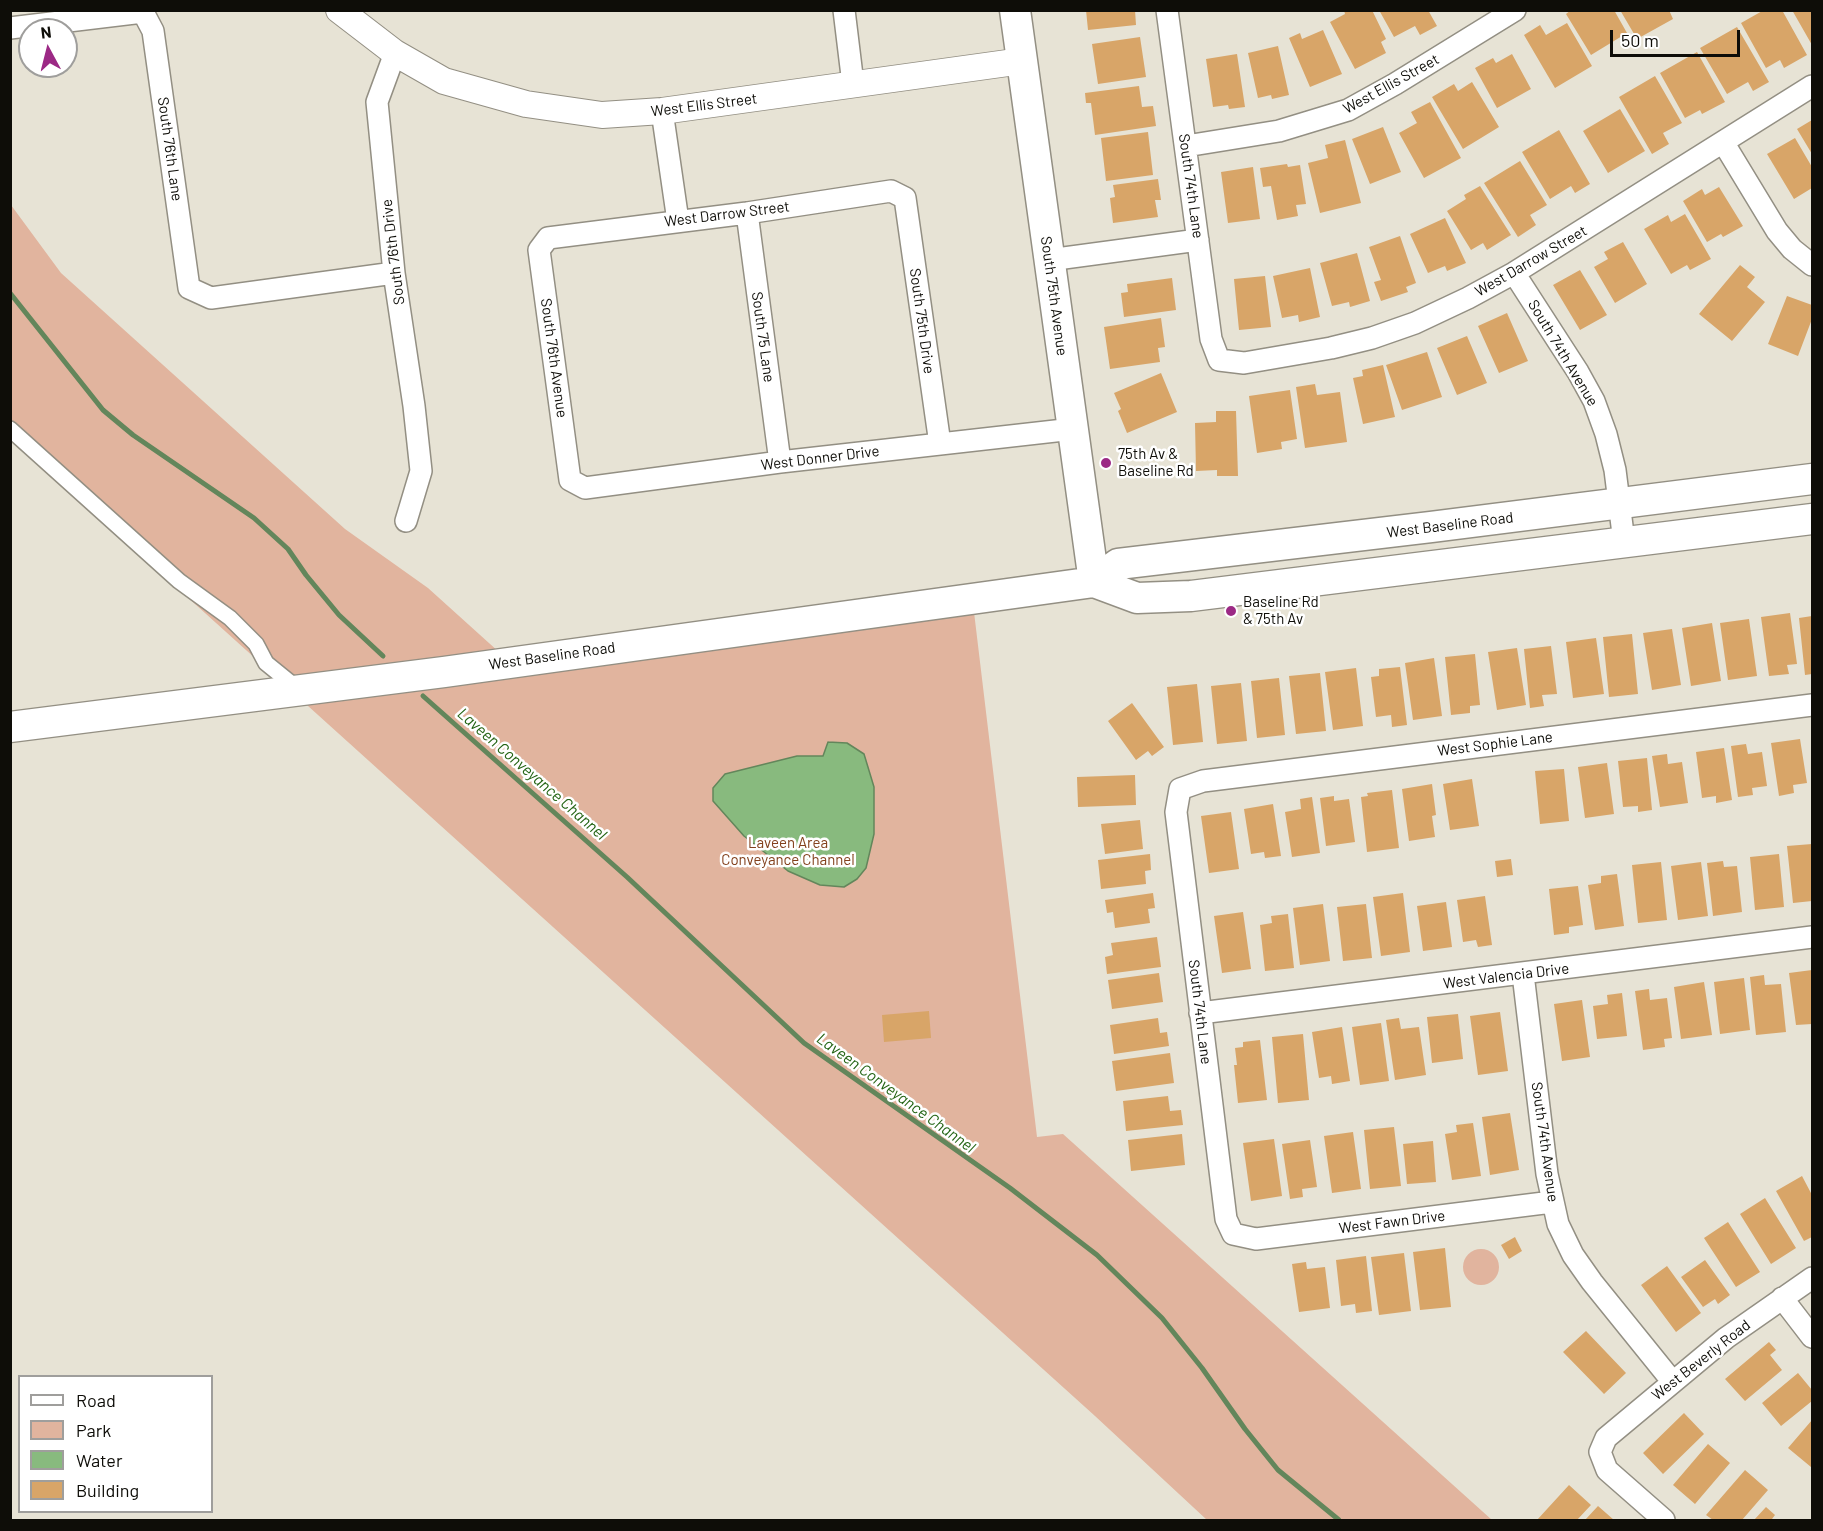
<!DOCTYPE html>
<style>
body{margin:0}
#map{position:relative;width:1823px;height:1531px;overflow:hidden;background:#e7e3d5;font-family:Barlow,sans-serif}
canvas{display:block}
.frame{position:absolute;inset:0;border:12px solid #0e0d08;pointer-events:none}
.legend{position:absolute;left:18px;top:1375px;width:195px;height:138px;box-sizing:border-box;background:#fff;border:2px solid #9f9e9c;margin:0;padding:8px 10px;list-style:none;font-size:18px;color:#0e0d08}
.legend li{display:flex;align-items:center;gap:12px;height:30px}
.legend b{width:30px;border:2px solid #9f9e9c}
.north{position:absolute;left:18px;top:18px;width:60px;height:60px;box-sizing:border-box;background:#fff;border:2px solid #9f9e9c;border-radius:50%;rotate:353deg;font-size:16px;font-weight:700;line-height:24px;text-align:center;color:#0e0d08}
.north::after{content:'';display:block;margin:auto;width:21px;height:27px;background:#9c2985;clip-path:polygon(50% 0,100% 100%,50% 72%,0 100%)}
.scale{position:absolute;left:1610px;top:30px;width:130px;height:27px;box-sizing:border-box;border:3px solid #0e0d08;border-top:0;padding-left:8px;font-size:18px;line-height:21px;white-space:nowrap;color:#0e0d08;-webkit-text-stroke:4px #fff;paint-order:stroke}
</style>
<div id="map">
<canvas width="1823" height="1531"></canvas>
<div class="frame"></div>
<ul class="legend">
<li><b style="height:8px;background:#fff"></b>Road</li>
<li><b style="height:16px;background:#e1b49e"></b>Park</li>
<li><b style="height:16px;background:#88ba7e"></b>Water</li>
<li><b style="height:16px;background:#d8a568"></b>Building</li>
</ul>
<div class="north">N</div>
<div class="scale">50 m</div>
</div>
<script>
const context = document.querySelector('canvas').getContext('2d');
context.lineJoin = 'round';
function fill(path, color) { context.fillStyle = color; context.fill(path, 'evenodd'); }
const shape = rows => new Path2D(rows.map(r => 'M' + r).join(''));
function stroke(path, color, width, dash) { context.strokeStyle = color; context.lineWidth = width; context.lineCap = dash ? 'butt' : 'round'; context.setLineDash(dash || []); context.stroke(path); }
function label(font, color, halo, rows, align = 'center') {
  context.font = font + ' Barlow,sans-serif'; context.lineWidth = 5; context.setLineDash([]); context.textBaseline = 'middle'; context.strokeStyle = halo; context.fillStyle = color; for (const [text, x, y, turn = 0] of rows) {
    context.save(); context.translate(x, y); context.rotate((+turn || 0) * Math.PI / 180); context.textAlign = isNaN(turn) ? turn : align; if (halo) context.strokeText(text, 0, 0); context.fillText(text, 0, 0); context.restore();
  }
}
fill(shape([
 [11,205,61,273,345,529,428,588,520,671,974,612,1037,1137,1063,1134,1492,1520,1207,1520,1095,1416,11,438],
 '1463 1267a18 18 0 1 1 36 0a18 18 0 1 1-36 0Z'
]), '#e1b49e');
const water = shape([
 [828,742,847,743,864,754,874,787,874,834,866,868,857,879,844,887,820,885,788,871,744,836,713,801,713,788,725,774,797,756,823,756,828,742]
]);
fill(water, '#88ba7e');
stroke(water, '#63865b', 1.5);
stroke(shape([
 [10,293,103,410,133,435,254,518,288,549,306,575,339,615,383,656],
 [423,696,627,877,804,1043,1010,1188,1097,1255,1162,1318,1202,1368,1245,1429,1278,1470,1339,1520]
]), '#63865b', 5);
fill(shape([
 [1086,10,1135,10,1136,25,1088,30],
 [1344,10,1372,10,1386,39,1381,42,1386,53,1355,69,1330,22,1345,14],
 [1379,10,1428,10,1437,26,1420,35,1415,26,1394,37],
 [1571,10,1614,10,1627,33,1591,55,1566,14],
 [1620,10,1669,10,1673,19,1637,39],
 [1764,10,1782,10,1807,55,1784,68,1780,60,1766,68,1741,23],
 [1792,10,1812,10,1812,45],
 [1567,23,1592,66,1555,88,1524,35,1540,25,1546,35],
 [1737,27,1769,82,1753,91,1748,82,1727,94,1700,48],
 [1323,30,1342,74,1310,87,1289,38,1300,33,1302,39],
 [1140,37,1146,77,1098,84,1092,44],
 [1278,46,1289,95,1272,99,1271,95,1258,98,1248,53],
 [1697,52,1725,102,1702,114,1700,110,1685,118,1660,73],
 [1237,54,1245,107,1229,109,1228,105,1213,107,1206,59],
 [1512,54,1531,89,1497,108,1475,68,1493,58,1496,63],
 [1655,76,1682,123,1663,133,1669,144,1652,154,1619,97],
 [1472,82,1499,127,1463,149,1432,97,1454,84,1458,91],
 [1139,86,1142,107,1153,106,1156,126,1095,135,1091,103,1086,103,1085,93],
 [1430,102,1461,158,1424,178,1399,133,1417,123,1411,112],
 [1620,109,1645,151,1608,173,1583,131],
 [1812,120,1812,154,1797,129],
 [1383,127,1401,172,1370,184,1352,139],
 [1559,130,1590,184,1575,193,1571,186,1550,199,1522,152],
 [1148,132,1153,175,1106,181,1101,138],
 [1795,138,1812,167,1812,188,1794,199,1767,154],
 [1345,140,1361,203,1320,213,1308,163,1328,158,1325,145],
 [1520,161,1547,205,1530,215,1536,225,1518,237,1484,183],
 [1287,164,1288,167,1300,165,1306,204,1296,205,1298,216,1277,220,1271,186,1263,187,1260,168],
 [1253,167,1260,219,1228,223,1221,172],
 [1158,179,1161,200,1155,200,1158,217,1113,223,1110,198,1115,197,1113,185],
 [1480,186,1511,235,1487,250,1483,243,1471,250,1447,211,1466,199,1464,195],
 [1719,187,1743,226,1723,237,1721,234,1707,242,1683,201,1702,189,1705,195],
 [1685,214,1711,259,1690,270,1687,265,1671,274,1644,229,1668,215,1671,222],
 [1445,218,1466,263,1447,271,1445,266,1428,273,1410,234],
 [1400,236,1416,283,1406,287,1408,292,1381,301,1374,282,1381,280,1369,247],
 [1623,242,1647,284,1615,303,1594,267,1608,259,1604,252],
 [1357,253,1370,301,1350,307,1349,302,1332,306,1320,263],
 [1740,265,1755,277,1747,287,1765,302,1732,341,1699,314],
 [1310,268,1320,317,1299,322,1298,315,1282,318,1273,276],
 [1580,270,1607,315,1580,330,1553,285],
 [1265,276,1271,327,1239,330,1234,279],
 [1172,278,1176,310,1124,317,1121,293,1128,292,1127,284],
 [1787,296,1812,305,1812,319,1798,356,1768,344],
 [1507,313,1528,361,1499,373,1478,326],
 [1161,318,1165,347,1158,348,1160,362,1110,369,1104,327],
 [1467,336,1487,383,1457,395,1437,348],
 [1427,352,1442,397,1402,410,1386,365],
 [1383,365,1395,417,1363,424,1353,378,1363,376,1362,370],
 [1161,373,1177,412,1127,433,1118,411,1121,409,1114,393],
 [1315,384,1317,395,1340,392,1347,442,1305,448,1296,387],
 [1290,390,1297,439,1281,442,1282,449,1257,453,1249,396],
 [1216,411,1236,411,1238,476,1217,476,1217,470,1196,471,1195,423,1216,422],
 [1790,613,1797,664,1787,665,1789,674,1769,676,1761,617],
 [1812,616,1812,674,1805,675,1799,618],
 [1749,619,1757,676,1728,680,1720,623],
 [1712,623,1721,681,1691,686,1682,628],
 [1672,629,1681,685,1652,690,1643,633],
 [1632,634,1638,694,1609,697,1603,637],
 [1596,638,1604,694,1573,698,1566,642],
 [1551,646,1557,694,1542,695,1544,706,1530,708,1524,649],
 [1517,648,1526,705,1497,710,1488,652],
 [1475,654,1480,705,1470,706,1470,713,1451,715,1445,657],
 [1434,658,1442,716,1413,720,1405,663],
 [1400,667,1407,725,1392,727,1391,715,1376,717,1371,677,1379,676,1379,669],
 [1356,668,1363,726,1333,730,1325,672],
 [1320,673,1326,731,1296,734,1289,676],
 [1279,678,1285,735,1257,738,1251,681],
 [1241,683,1247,741,1217,744,1211,686],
 [1197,684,1203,742,1173,745,1167,687],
 [1132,703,1164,747,1152,756,1148,751,1136,760,1108,721],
 [1800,739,1807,783,1793,785,1794,793,1779,796,1771,743],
 [1746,744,1748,754,1762,752,1767,786,1752,788,1753,795,1738,797,1731,746],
 [1724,748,1732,800,1716,803,1716,796,1702,798,1696,752],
 [1667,754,1668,764,1682,762,1688,803,1660,807,1652,756],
 [1647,758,1652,810,1638,812,1638,806,1623,807,1618,761],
 [1607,763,1614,814,1585,818,1578,767],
 [1564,769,1569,821,1540,824,1535,771],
 [1135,775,1136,805,1078,807,1077,777],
 [1472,779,1479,826,1450,830,1443,784],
 [1432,784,1436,815,1432,816,1435,837,1409,841,1402,789],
 [1392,790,1399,848,1367,852,1361,797,1368,796,1367,793],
 [1334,796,1334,801,1349,799,1355,842,1326,846,1320,798],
 [1312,797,1320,853,1292,857,1285,812,1301,809,1300,799],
 [1273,804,1281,856,1265,858,1264,852,1251,854,1244,809],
 [1231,812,1239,869,1209,873,1201,816],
 [1140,820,1143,849,1105,854,1101,824],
 [1812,844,1812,901,1793,903,1787,846],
 [1150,854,1151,870,1145,871,1146,884,1101,889,1098,860],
 [1779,854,1784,907,1755,910,1750,857],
 [1511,859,1513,875,1497,877,1495,861],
 [1723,861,1724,867,1737,866,1742,912,1713,916,1707,863],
 [1661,862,1667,920,1638,923,1632,865],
 [1701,862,1708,916,1678,920,1671,866],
 [1617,874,1624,926,1595,930,1588,885,1601,883,1601,876],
 [1578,886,1583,925,1569,927,1569,933,1554,935,1549,889],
 [1153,893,1155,908,1148,909,1150,923,1115,928,1113,912,1107,913,1105,900],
 [1403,893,1410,952,1381,956,1373,897],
 [1485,896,1492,945,1478,947,1476,940,1463,942,1457,900],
 [1446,902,1452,947,1423,951,1417,906],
 [1323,904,1330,961,1300,965,1293,908],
 [1366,904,1372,958,1343,961,1337,907],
 [1243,912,1251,969,1222,973,1214,916],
 [1288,914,1294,968,1265,971,1260,925,1272,923,1271,916],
 [1157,937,1161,967,1107,974,1105,957,1113,955,1111,943],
 [1812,970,1812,1024,1796,1025,1789,973],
 [1159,973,1163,1002,1112,1009,1108,980],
 [1764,975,1765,985,1781,984,1786,1032,1756,1035,1750,977],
 [1744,978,1750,1030,1720,1034,1714,982],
 [1704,982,1712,1035,1681,1039,1674,987],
 [1649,989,1650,1000,1667,998,1672,1038,1664,1039,1665,1047,1643,1050,1635,991],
 [1622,993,1627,1036,1597,1039,1593,1006,1608,1004,1607,995],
 [1582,1000,1590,1057,1562,1061,1554,1004],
 [929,1011,931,1038,884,1042,882,1015],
 [1500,1012,1508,1071,1478,1075,1470,1016],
 [1458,1014,1463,1059,1432,1063,1427,1017],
 [1158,1018,1160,1033,1167,1032,1169,1046,1114,1054,1110,1025],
 [1399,1018,1401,1029,1419,1027,1426,1075,1395,1080,1386,1020],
 [1381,1023,1389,1081,1360,1085,1352,1027],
 [1342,1027,1350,1081,1332,1084,1331,1076,1319,1078,1312,1032],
 [1303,1034,1309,1100,1278,1103,1272,1037],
 [1260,1040,1267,1100,1238,1103,1234,1065,1237,1065,1235,1048,1243,1047,1243,1042],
 [1170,1053,1174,1083,1116,1091,1112,1061],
 [1168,1096,1170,1111,1181,1110,1183,1125,1126,1131,1123,1101],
 [1510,1113,1519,1170,1490,1175,1482,1117],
 [1473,1123,1481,1176,1452,1180,1445,1134,1457,1132,1456,1125],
 [1394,1127,1401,1186,1370,1189,1364,1130],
 [1353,1132,1361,1189,1332,1193,1324,1136],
 [1182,1134,1185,1165,1131,1171,1128,1140],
 [1274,1139,1282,1196,1251,1201,1243,1143],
 [1310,1140,1317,1187,1302,1189,1303,1197,1290,1199,1282,1144],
 [1433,1141,1436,1182,1407,1184,1403,1144],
 [1802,1176,1812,1195,1812,1237,1804,1241,1776,1191],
 [1765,1198,1796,1248,1771,1264,1740,1214],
 [1728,1222,1760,1272,1736,1287,1704,1238],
 [1515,1237,1522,1251,1509,1259,1501,1245],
 [1445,1248,1451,1307,1420,1310,1413,1252],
 [1404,1253,1411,1311,1379,1315,1371,1257],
 [1366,1256,1372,1311,1356,1313,1355,1304,1341,1306,1336,1260],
 [1705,1260,1730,1295,1718,1304,1715,1299,1703,1307,1681,1277],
 [1306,1262,1307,1269,1325,1267,1330,1308,1299,1312,1292,1264],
 [1667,1266,1701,1313,1676,1332,1641,1285],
 [1586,1331,1626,1373,1604,1394,1563,1352],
 [1769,1342,1776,1350,1770,1355,1782,1370,1745,1401,1725,1379],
 [1798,1373,1812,1390,1812,1401,1781,1426,1762,1403],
 [1684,1413,1704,1434,1663,1474,1643,1453],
 [1812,1420,1812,1466,1811,1467,1788,1448],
 [1708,1444,1730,1463,1695,1504,1673,1485],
 [1745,1470,1768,1490,1742,1520,1713,1520,1706,1515],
 [1569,1485,1591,1505,1577,1520,1537,1520],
 [1598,1506,1614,1520,1585,1520],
 [1766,1507,1775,1515,1772,1519,1773,1520,1754,1520]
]), '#d8a568');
const pedestrian = shape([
 [10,429,179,581,230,618,256,644,266,663,298,689]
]);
const minor = shape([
 [844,10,853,84],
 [1167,10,1211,339,1219,360,1244,363,1331,348,1372,338,1415,323,1468,298,1514,273,1812,86],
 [10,28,143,12,153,31,189,288,211,298,394,273],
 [395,53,377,102,394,273,414,406,421,471,406,521],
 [662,111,678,221],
 [1723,142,1777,231,1792,249,1812,265],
 [1186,146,1279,131,1348,110,1395,84,1515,10],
 [747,213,780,462],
 [1049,260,1198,240],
 [1514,273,1578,372,1594,401,1606,434,1615,470,1624,542],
 [940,444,905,198,891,191,747,213,548,238,539,250,570,480,585,488,780,462,940,444,1073,429],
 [1523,974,1547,1174,1558,1224,1573,1255,1592,1282,1672,1381],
 [1200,1013,1812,937],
 [1552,1202,1256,1239,1233,1234,1226,1219,1176,812,1180,789,1203,781,1812,705],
 [1782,1298,1812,1337],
 [1664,1520,1607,1470,1600,1452,1606,1438,1726,1338,1812,1278]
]);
const tertiary = shape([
 [339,10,395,53,444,81,526,104,602,115,662,111,1022,61]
]);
const secondary = shape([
 [1015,10,1094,582],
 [1094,582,1118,564,1431,527,1812,479],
 [10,727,444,672,1094,582,1137,598,1191,596,1812,519]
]);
stroke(pedestrian, '#938f83', 18);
stroke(minor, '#938f83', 24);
stroke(tertiary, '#938f83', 28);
stroke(secondary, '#938f83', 33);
stroke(pedestrian, '#fff', 15);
stroke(minor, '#fff', 21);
stroke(tertiary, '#fff', 26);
stroke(secondary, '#fff', 30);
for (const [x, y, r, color] of [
 [1106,463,6,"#9c2985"],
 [1231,611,6,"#9c2985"]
]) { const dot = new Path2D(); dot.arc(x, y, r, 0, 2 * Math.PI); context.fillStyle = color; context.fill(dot); stroke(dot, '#fff', 2); }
label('15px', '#0e0d08', '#fff', [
 ["West Ellis Street",1391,84,-29],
 ["West Ellis Street",704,105,-7],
 ["South 76th Lane",170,149,82],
 ["South 74th Lane",1191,186,82],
 ["West Darrow Street",727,214,-7],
 ["South 76th Drive",393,252,-97],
 ["West Darrow Street",1531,261,-30],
 ["South 75th Avenue",1054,296,82],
 ["South 75th Drive",922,321,82],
 ["South 75 Lane",763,337,82],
 ["South 74th Avenue",1563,353,59],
 ["South 76th Avenue",554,358,82],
 ["West Donner Drive",820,458,-7],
 ["West Baseline Road",1450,525,-7],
 ["West Baseline Road",552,656,-8],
 ["West Sophie Lane",1495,744,-7],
 ["West Valencia Drive",1506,976,-7],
 ["South 74th Lane",1200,1012,83],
 ["South 74th Avenue",1545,1142,82],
 ["West Fawn Drive",1392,1222,-7],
 ["West Beverly Road",1701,1360,-38]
]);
label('15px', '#0e0d08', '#fff', [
 ["75th Av &",1118,454],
 ["Baseline Rd",1118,471],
 ["Baseline Rd",1243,602],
 ["& 75th Av",1243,619]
], 'left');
label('15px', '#83411d', '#fff', [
 ["Laveen Area",788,843],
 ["Conveyance Channel",788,860]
]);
label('italic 16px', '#226313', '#fff', [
 ["Laveen Conveyance Channel",532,774,41],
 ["Laveen Conveyance Channel",896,1093,36]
]);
</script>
